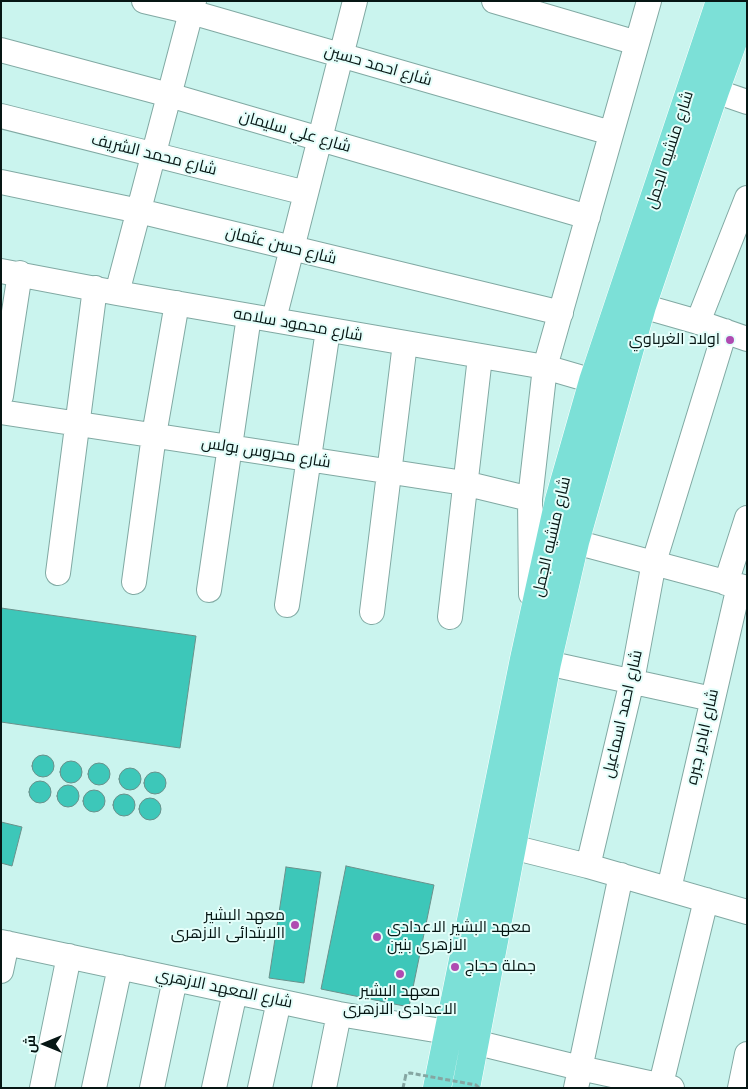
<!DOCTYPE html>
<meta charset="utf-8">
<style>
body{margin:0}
#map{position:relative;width:748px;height:1089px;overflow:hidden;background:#caf4ee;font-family:Arial,Cairo,sans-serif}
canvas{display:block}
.frame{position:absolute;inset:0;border:2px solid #061614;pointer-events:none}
.north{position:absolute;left:20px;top:1019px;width:50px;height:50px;-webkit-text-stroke:4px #e4fefa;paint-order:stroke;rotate:270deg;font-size:14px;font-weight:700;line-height:20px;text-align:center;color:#061614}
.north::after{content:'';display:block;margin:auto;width:18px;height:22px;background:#061614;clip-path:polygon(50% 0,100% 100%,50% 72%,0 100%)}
</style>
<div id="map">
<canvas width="748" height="1089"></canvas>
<div class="frame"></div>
<div class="north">ش</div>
</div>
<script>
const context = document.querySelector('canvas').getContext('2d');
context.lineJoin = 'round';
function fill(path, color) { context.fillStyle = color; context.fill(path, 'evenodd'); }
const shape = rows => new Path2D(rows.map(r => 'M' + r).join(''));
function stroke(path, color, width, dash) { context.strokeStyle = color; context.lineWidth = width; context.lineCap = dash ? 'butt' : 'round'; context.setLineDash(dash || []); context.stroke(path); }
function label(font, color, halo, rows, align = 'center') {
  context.font = font + ' Arial,Cairo,sans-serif'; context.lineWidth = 4; context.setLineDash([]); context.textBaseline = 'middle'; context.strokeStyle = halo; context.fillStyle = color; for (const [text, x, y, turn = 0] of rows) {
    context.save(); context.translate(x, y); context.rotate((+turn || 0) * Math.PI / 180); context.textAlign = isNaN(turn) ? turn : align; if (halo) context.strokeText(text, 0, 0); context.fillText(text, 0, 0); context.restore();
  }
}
const building = shape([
 [1,608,196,636,180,748,1,722,1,608],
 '32 766a11 11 0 1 1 22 0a11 11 0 1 1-22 0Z',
 '60 772a11 11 0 1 1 22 0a11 11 0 1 1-22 0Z',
 '88 774a11 11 0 1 1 22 0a11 11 0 1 1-22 0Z',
 '119 779a11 11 0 1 1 22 0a11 11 0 1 1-22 0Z',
 '144 783a11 11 0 1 1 22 0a11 11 0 1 1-22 0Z',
 '29 792a11 11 0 1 1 22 0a11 11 0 1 1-22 0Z',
 '57 796a11 11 0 1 1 22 0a11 11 0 1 1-22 0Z',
 '83 801a11 11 0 1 1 22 0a11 11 0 1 1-22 0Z',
 '113 805a11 11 0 1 1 22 0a11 11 0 1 1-22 0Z',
 '139 809a11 11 0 1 1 22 0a11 11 0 1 1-22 0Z',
 [1,822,22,827,12,866,1,863,1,822],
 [346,866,434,885,409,1007,321,989,346,866],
 [286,867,321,872,304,983,269,978,286,867]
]);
fill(building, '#3dc7b9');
stroke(building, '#69918b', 1);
const minor = shape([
 [144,1,191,12,611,133],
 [494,1,637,43],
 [1,50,169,95,588,217],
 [715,91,747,102],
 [1,116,306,193],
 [1,182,139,211,561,313],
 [1,271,117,293,545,367,593,381],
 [117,293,194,1],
 [642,306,698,322,747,339],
 [274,319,355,1],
 [698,322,747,198],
 [1,396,20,273],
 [1,412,464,483,530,499],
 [575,542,747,588],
 [58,573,95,288],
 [134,582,154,435,177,303],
 [726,583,747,518],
 [209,590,249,316],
 [531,594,530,499,545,367,649,1],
 [287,605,328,330],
 [372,612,405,343],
 [450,617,480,357],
 [547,663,712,699],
 [512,847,588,866,747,912],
 [588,866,632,681,654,562,725,331],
 [669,889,739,586],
 [1,942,339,1014,447,1032],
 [1,971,7,943],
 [474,1042,580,1068,672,1088],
 [42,1088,69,956],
 [94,1088,120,967],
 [152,1088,175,979],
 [214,1088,235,992],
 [260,1088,279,1001],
 [324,1088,339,1014],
 [576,1088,621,875],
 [660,1088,706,900],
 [740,1088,747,1054]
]);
const major = shape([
 [437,1088,524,659,559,500,593,381,720,1],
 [466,1088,547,663,575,542,642,306,715,91,747,3]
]);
stroke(minor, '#81a9a3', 26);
stroke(major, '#fff', 29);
stroke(shape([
 [403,1088,405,1079]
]), '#85a6a2', 3, [5, 2.5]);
stroke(minor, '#fff', 24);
stroke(major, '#7ce0d7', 28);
stroke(shape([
 [405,1079,406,1074,410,1073,476,1085,479,1088]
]), '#85a6a2', 3, [5, 2.5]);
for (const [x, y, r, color] of [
 [730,340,5,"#af4bb1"],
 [295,925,5,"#af4bb1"],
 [377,937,5,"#af4bb1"],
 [455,967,5,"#af4bb1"],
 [400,974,5,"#af4bb1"]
]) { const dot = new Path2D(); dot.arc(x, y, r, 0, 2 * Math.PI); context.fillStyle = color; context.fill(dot); stroke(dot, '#e4fefa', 2); }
label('16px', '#061614', '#e4fefa', [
 ["شارع احمد حسين",378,66,16],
 ["شارع علي سليمان",295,132,16],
 ["شارع منشيه الجمل",670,150,-72],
 ["شارع محمد الشريف",154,155,14],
 ["شارع حسن عثمان",281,246,14],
 ["شارع محمود سلامه",298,325,10],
 ["شارع محروس بولس",266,453,9],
 ["شارع منشيه الجمل",552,537,-77],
 ["شارع احمد اسماعيل",623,714,-77],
 ["شارع ابادير جبره",703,737,-77],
 ["شارع المعهد الازهري",224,989,12]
]);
label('16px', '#061614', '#e4fefa', [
 ["اولاد الغرباوي",720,340],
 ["معهد البشير",285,916],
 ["االابتدائى الازهرى",285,934],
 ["معهد البشير الاعدادى",387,928,"left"],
 ["الازهرى بنين",387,946,"left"],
 ["جملة حجاج",465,967,"left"],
 ["معهد البشير",400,992,"center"],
 ["الاعدادى الازهرى",400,1010,"center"]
], 'right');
</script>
